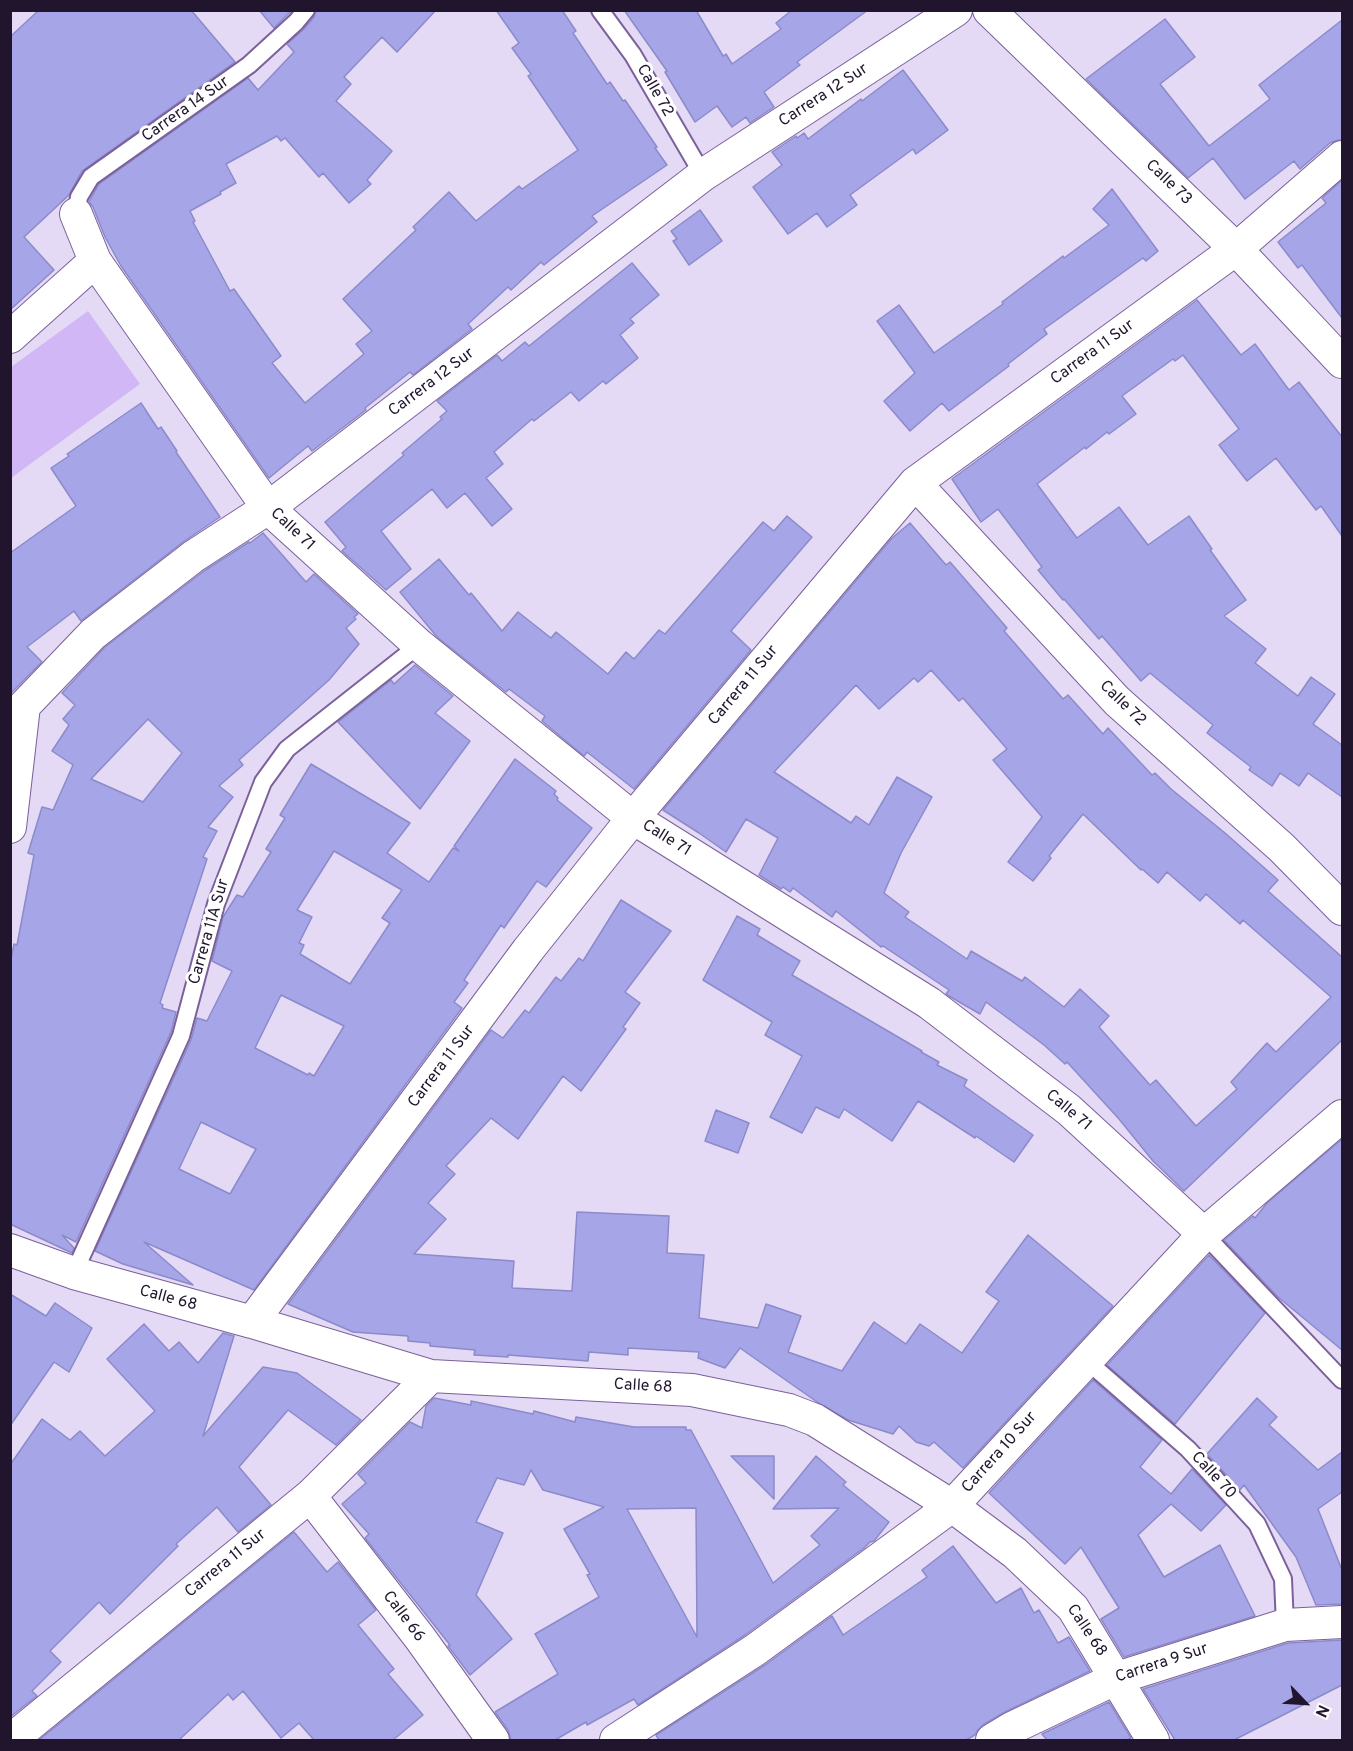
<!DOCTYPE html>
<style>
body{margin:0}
#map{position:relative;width:1353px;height:1751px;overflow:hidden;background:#e5daf5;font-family:Overpass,sans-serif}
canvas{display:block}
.frame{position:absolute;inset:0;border:12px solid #20152c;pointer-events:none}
.north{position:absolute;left:1275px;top:1673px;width:60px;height:60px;-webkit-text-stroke:4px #fff;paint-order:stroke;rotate:115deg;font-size:16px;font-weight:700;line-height:24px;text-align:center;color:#20152c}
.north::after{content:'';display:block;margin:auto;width:21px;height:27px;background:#20152c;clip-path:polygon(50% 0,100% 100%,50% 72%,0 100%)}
</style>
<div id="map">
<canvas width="1353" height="1751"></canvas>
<div class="frame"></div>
<div class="north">N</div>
</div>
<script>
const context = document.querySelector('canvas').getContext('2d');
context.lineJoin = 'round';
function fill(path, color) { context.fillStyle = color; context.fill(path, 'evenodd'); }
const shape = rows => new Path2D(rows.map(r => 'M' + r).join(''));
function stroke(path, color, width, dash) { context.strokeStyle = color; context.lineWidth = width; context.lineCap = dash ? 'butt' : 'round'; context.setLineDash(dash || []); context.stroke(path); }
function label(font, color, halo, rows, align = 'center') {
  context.font = font + ' Overpass,sans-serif'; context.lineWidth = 6; context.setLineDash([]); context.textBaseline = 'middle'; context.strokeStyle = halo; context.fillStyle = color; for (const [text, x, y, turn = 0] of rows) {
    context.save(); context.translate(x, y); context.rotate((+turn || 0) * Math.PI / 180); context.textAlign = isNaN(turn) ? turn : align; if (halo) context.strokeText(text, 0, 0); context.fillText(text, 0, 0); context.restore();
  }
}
fill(shape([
 [88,311,140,384,11,478,11,367]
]), '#d2b7f6');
const building = shape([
 [39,10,191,10,235,62,82,171,69,195,24,237,54,270,10,310,10,37,39,10],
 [259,10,292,10,274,28,259,10],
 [316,10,436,10,397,52,382,37,344,77,351,84,336,101,392,151,367,180,371,184,349,203,323,173,319,177,285,138,281,141,277,136,226,164,236,183,220,192,221,194,190,211,195,221,193,222,230,291,234,289,281,356,272,363,305,403,364,354,356,344,372,331,343,299,416,230,413,227,449,192,476,221,519,186,522,189,578,150,528,76,531,74,512,48,519,43,496,10,562,10,576,31,573,33,607,84,610,82,623,101,625,100,657,147,655,148,667,165,592,216,597,222,544,265,541,262,511,290,508,287,468,324,472,329,413,375,410,372,365,408,366,410,312,451,308,446,269,478,121,266,105,237,93,207,89,202,99,184,248,78,258,90,294,52,287,44,304,29,314,17,316,10],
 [624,10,696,10,723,56,726,54,732,64,781,29,776,23,792,10,868,10,797,62,800,65,764,92,774,107,750,123,746,117,732,127,717,106,695,122,665,72,667,71,624,10],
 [1165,19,1195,57,1160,84,1209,146,1270,99,1259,85,1342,20,1342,140,1338,140,1330,143,1300,169,1294,161,1245,199,1213,158,1188,178,1086,79,1165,19],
 [903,70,948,130,916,154,913,149,850,195,857,205,827,227,817,213,788,234,753,187,782,165,772,152,796,136,797,138,804,133,808,139,861,99,862,101,903,70],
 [1342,180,1342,318,1302,265,1298,268,1278,242,1326,203,1322,198,1342,180],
 [1112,189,1158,251,1146,261,1143,258,1044,329,1047,334,1008,364,1009,366,949,411,942,403,910,431,884,401,915,373,877,321,899,305,934,353,1003,304,1002,302,1063,256,1064,258,1109,225,1093,209,1112,189],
 [700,210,722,241,689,265,673,241,677,239,671,231,700,210],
 [632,263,659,295,630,319,634,323,620,335,638,358,606,384,603,381,579,401,571,392,534,421,532,419,494,452,503,464,486,478,512,509,492,526,465,493,447,508,432,489,381,531,411,569,386,590,342,551,346,547,325,522,404,455,402,453,442,419,440,417,447,411,437,401,497,355,502,361,525,342,529,346,632,263],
 [1197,300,1241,355,1255,344,1289,390,1299,382,1342,437,1342,536,1321,506,1316,510,1276,458,1247,481,1219,445,1239,429,1183,355,1175,361,1173,359,1122,396,1136,414,1109,434,1107,432,1086,449,1085,447,1037,484,1077,538,1119,507,1148,545,1189,516,1212,549,1210,550,1246,600,1224,616,1266,649,1255,663,1298,696,1311,677,1335,694,1313,724,1342,745,1342,797,1308,773,1299,786,1280,773,1272,786,1249,770,1251,767,1207,733,1213,725,1150,673,1141,681,1102,636,1099,639,1064,599,1063,600,1038,570,1042,567,998,509,981,522,952,479,1197,300],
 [141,403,158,429,161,427,177,451,176,452,220,517,183,542,81,621,74,611,27,647,42,662,10,694,10,553,76,506,51,468,69,456,67,454,141,403],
 [787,516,812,537,731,631,751,650,634,789,587,752,584,756,542,721,545,716,509,689,506,692,437,637,400,592,439,559,469,595,471,593,502,631,518,612,551,638,556,632,608,674,626,652,634,659,659,630,665,634,763,522,774,531,787,516],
 [910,523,946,565,950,562,1007,628,1004,631,1063,699,1068,695,1103,734,1108,728,1152,775,1155,773,1171,789,1225,833,1278,880,1268,891,1342,957,1342,1040,1184,1191,1153,1161,1119,1119,1067,1062,1065,1064,1044,1045,986,1002,980,1014,949,996,946,994,949,990,883,946,881,947,836,911,832,917,793,888,790,892,783,887,781,889,759,875,778,838,746,819,726,852,699,833,663,810,892,538,910,523],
 [931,670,959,701,963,698,1007,749,993,760,1042,817,1008,862,1033,881,1051,858,1049,856,1083,814,1141,870,1142,869,1158,883,1167,872,1200,901,1206,894,1240,924,1243,920,1331,997,1276,1052,1267,1043,1231,1082,1237,1089,1196,1126,1156,1080,1150,1085,1099,1027,1109,1016,1080,989,1064,1007,1025,977,1022,981,971,951,967,959,905,917,909,912,884,893,901,853,932,797,897,777,869,825,856,816,851,823,774,772,856,685,879,709,914,678,918,682,931,670],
 [263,533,306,582,314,574,358,614,354,617,356,619,346,628,359,644,329,680,239,760,243,765,219,786,233,797,208,827,217,831,203,857,207,859,160,1003,163,1005,162,1008,176,1012,171,1032,76,1242,62,1235,74,1248,72,1253,10,1224,10,964,14,944,17,945,34,855,28,853,42,807,53,810,73,765,52,751,69,725,63,719,75,705,62,693,105,647,204,571,249,542,250,543,263,533],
 [148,719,182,753,143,802,91,779,148,719],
 [415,665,453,696,435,713,470,741,420,809,338,722,391,680,394,684,415,665],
 [515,759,556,791,554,794,558,798,557,800,592,828,546,887,537,881,504,928,501,925,464,980,468,983,454,1002,462,1008,254,1290,144,1242,193,1285,123,1264,95,1251,191,1040,197,1018,207,1021,232,971,212,961,223,917,237,895,243,897,271,852,266,849,285,818,280,815,311,764,410,823,387,853,429,882,453,848,459,851,454,846,515,759],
 [334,851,402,890,382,918,390,923,350,984,300,954,304,945,299,943,312,917,297,910,334,851],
 [281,995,344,1026,314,1076,309,1073,308,1075,255,1048,281,995],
 [201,1122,256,1149,230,1194,179,1169,201,1122],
 [621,900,671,931,625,992,640,1003,623,1027,626,1029,581,1091,563,1076,518,1139,491,1118,446,1166,455,1174,428,1203,446,1219,414,1254,514,1261,512,1288,572,1291,577,1212,669,1216,667,1253,704,1255,699,1318,758,1328,766,1304,801,1316,788,1352,842,1371,874,1322,906,1344,920,1324,962,1353,999,1301,986,1292,1028,1235,1113,1306,963,1468,934,1442,929,1446,916,1442,899,1426,893,1434,848,1420,817,1402,740,1348,725,1368,698,1358,699,1352,628,1348,628,1355,589,1352,588,1361,508,1355,508,1357,474,1355,475,1350,430,1346,430,1343,408,1341,408,1336,353,1332,288,1304,491,1030,503,1038,525,1010,529,1013,556,977,561,981,579,958,583,961,621,900],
 [737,916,760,929,757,935,800,961,792,975,922,1051,921,1052,939,1062,937,1065,967,1080,964,1086,1033,1135,1014,1162,976,1136,975,1138,918,1101,892,1141,844,1109,839,1118,816,1107,802,1133,770,1117,802,1056,765,1035,772,1022,703,980,737,916],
 [716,1110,749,1123,738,1153,705,1141,716,1110],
 [1342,1139,1342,1350,1278,1297,1224,1240,1253,1216,1255,1218,1267,1203,1342,1139],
 [1209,1255,1265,1313,1175,1424,1107,1365,1209,1255],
 [10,1294,46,1316,55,1303,92,1328,69,1372,54,1362,10,1426,10,1294],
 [144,1324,169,1351,179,1342,198,1363,223,1333,234,1336,203,1436,263,1367,297,1373,361,1420,336,1445,288,1410,239,1467,271,1505,238,1532,217,1507,176,1544,178,1546,110,1614,99,1602,50,1651,61,1662,32,1691,37,1696,10,1717,10,1465,42,1419,70,1440,80,1431,105,1456,155,1411,107,1359,144,1324],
 [1093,1380,1162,1440,1140,1467,1171,1494,1192,1469,1226,1505,1201,1531,1171,1504,1138,1535,1164,1577,1220,1545,1255,1616,1124,1657,1101,1619,1119,1608,1081,1547,1065,1564,989,1493,1093,1380],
 [434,1398,471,1405,471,1401,533,1414,534,1411,575,1422,576,1417,634,1427,686,1427,686,1430,691,1430,773,1583,820,1545,811,1536,839,1508,773,1509,816,1456,846,1482,843,1485,889,1522,874,1541,870,1542,864,1548,745,1635,638,1705,634,1699,587,1725,586,1722,555,1740,511,1740,508,1730,495,1712,558,1674,535,1634,599,1597,587,1575,590,1574,564,1529,604,1507,543,1490,531,1470,524,1485,497,1478,476,1522,503,1533,476,1595,512,1639,470,1675,448,1646,450,1645,365,1538,369,1534,342,1504,366,1483,358,1474,410,1422,422,1428,426,1406,434,1398],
 [696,1508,697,1637,627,1509,696,1508],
 [1257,1398,1277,1417,1269,1425,1318,1470,1342,1452,1342,1492,1318,1509,1342,1570,1342,1604,1316,1605,1296,1557,1244,1485,1240,1490,1207,1454,1257,1398],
 [731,1456,774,1456,774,1499,731,1456],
 [294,1532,327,1572,338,1562,376,1610,358,1625,394,1669,388,1674,423,1715,393,1740,314,1740,299,1723,281,1738,243,1691,233,1700,228,1694,179,1740,39,1740,294,1532],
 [953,1546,996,1603,1021,1588,1034,1613,1039,1610,1058,1643,1069,1637,1090,1671,1003,1713,983,1725,977,1731,975,1735,966,1740,659,1740,656,1735,765,1665,832,1616,843,1635,927,1577,922,1570,953,1546],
 [1342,1640,1342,1685,1234,1740,1175,1740,1143,1689,1288,1643,1342,1640],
 [1109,1702,1131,1738,1126,1740,1047,1740,1042,1734,1109,1702]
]);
fill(building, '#a6a5e8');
stroke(building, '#8b8acb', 1.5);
const lane = shape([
 [600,10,633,55,703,175],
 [76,214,79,197,91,177,249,65,296,22,306,10],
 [1204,1234,1342,1380],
 [74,1273,181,1036,216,904,263,782,287,749,419,645],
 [1086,1360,1188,1449,1257,1524,1283,1579,1285,1625]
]);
const street = shape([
 [989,10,1236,249,1342,362],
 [76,214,95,261,268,508,419,645,633,818,929,1003,1069,1110,1204,1234],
 [10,337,95,261],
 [915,483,1117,701,1282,848,1342,909],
 [10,827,24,706,93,634,194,556,268,508,703,175,956,10],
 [10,1250,74,1273,252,1322,431,1376,692,1390,789,1410,815,1420,952,1506,1015,1553,1073,1608,1153,1740],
 [252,1322,528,950,633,818,915,483,1236,249,1342,157],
 [310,1496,420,1638,493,1740],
 [11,1740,310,1496,431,1376],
 [616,1740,755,1650,952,1506,1191,1248,1204,1234,1342,1116],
 [992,1740,1012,1728,1117,1678,1285,1625,1342,1622]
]);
stroke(lane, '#7b609b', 20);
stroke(street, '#7b609b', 34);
stroke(lane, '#fff', 16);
stroke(street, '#fff', 32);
label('16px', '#20152c', '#fff', [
 ["Calle 72",654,91,60],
 ["Carrera 12 Sur",824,96,-33],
 ["Carrera 14 Sur",186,110,-35],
 ["Calle 73",1168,183,44],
 ["Carrera 11 Sur",1093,353,-36],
 ["Carrera 12 Sur",432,383,-37],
 ["Calle 71",292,530,43],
 ["Carrera 11 Sur",744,686,-50],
 ["Calle 72",1122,704,44],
 ["Calle 71",666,839,32],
 ["Carrera 11A Sur",210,932,-74],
 ["Carrera 11 Sur",442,1067,-53],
 ["Calle 71",1068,1111,40],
 ["Calle 68",168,1299,15],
 ["Calle 68",643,1387,3],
 ["Carrera 10 Sur",1000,1453,-48],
 ["Calle 70",1213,1476,47],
 ["Carrera 11 Sur",226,1564,-39],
 ["Calle 66",403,1617,53],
 ["Calle 68",1086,1631,56],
 ["Carrera 9 Sur",1162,1664,-18]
]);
</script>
